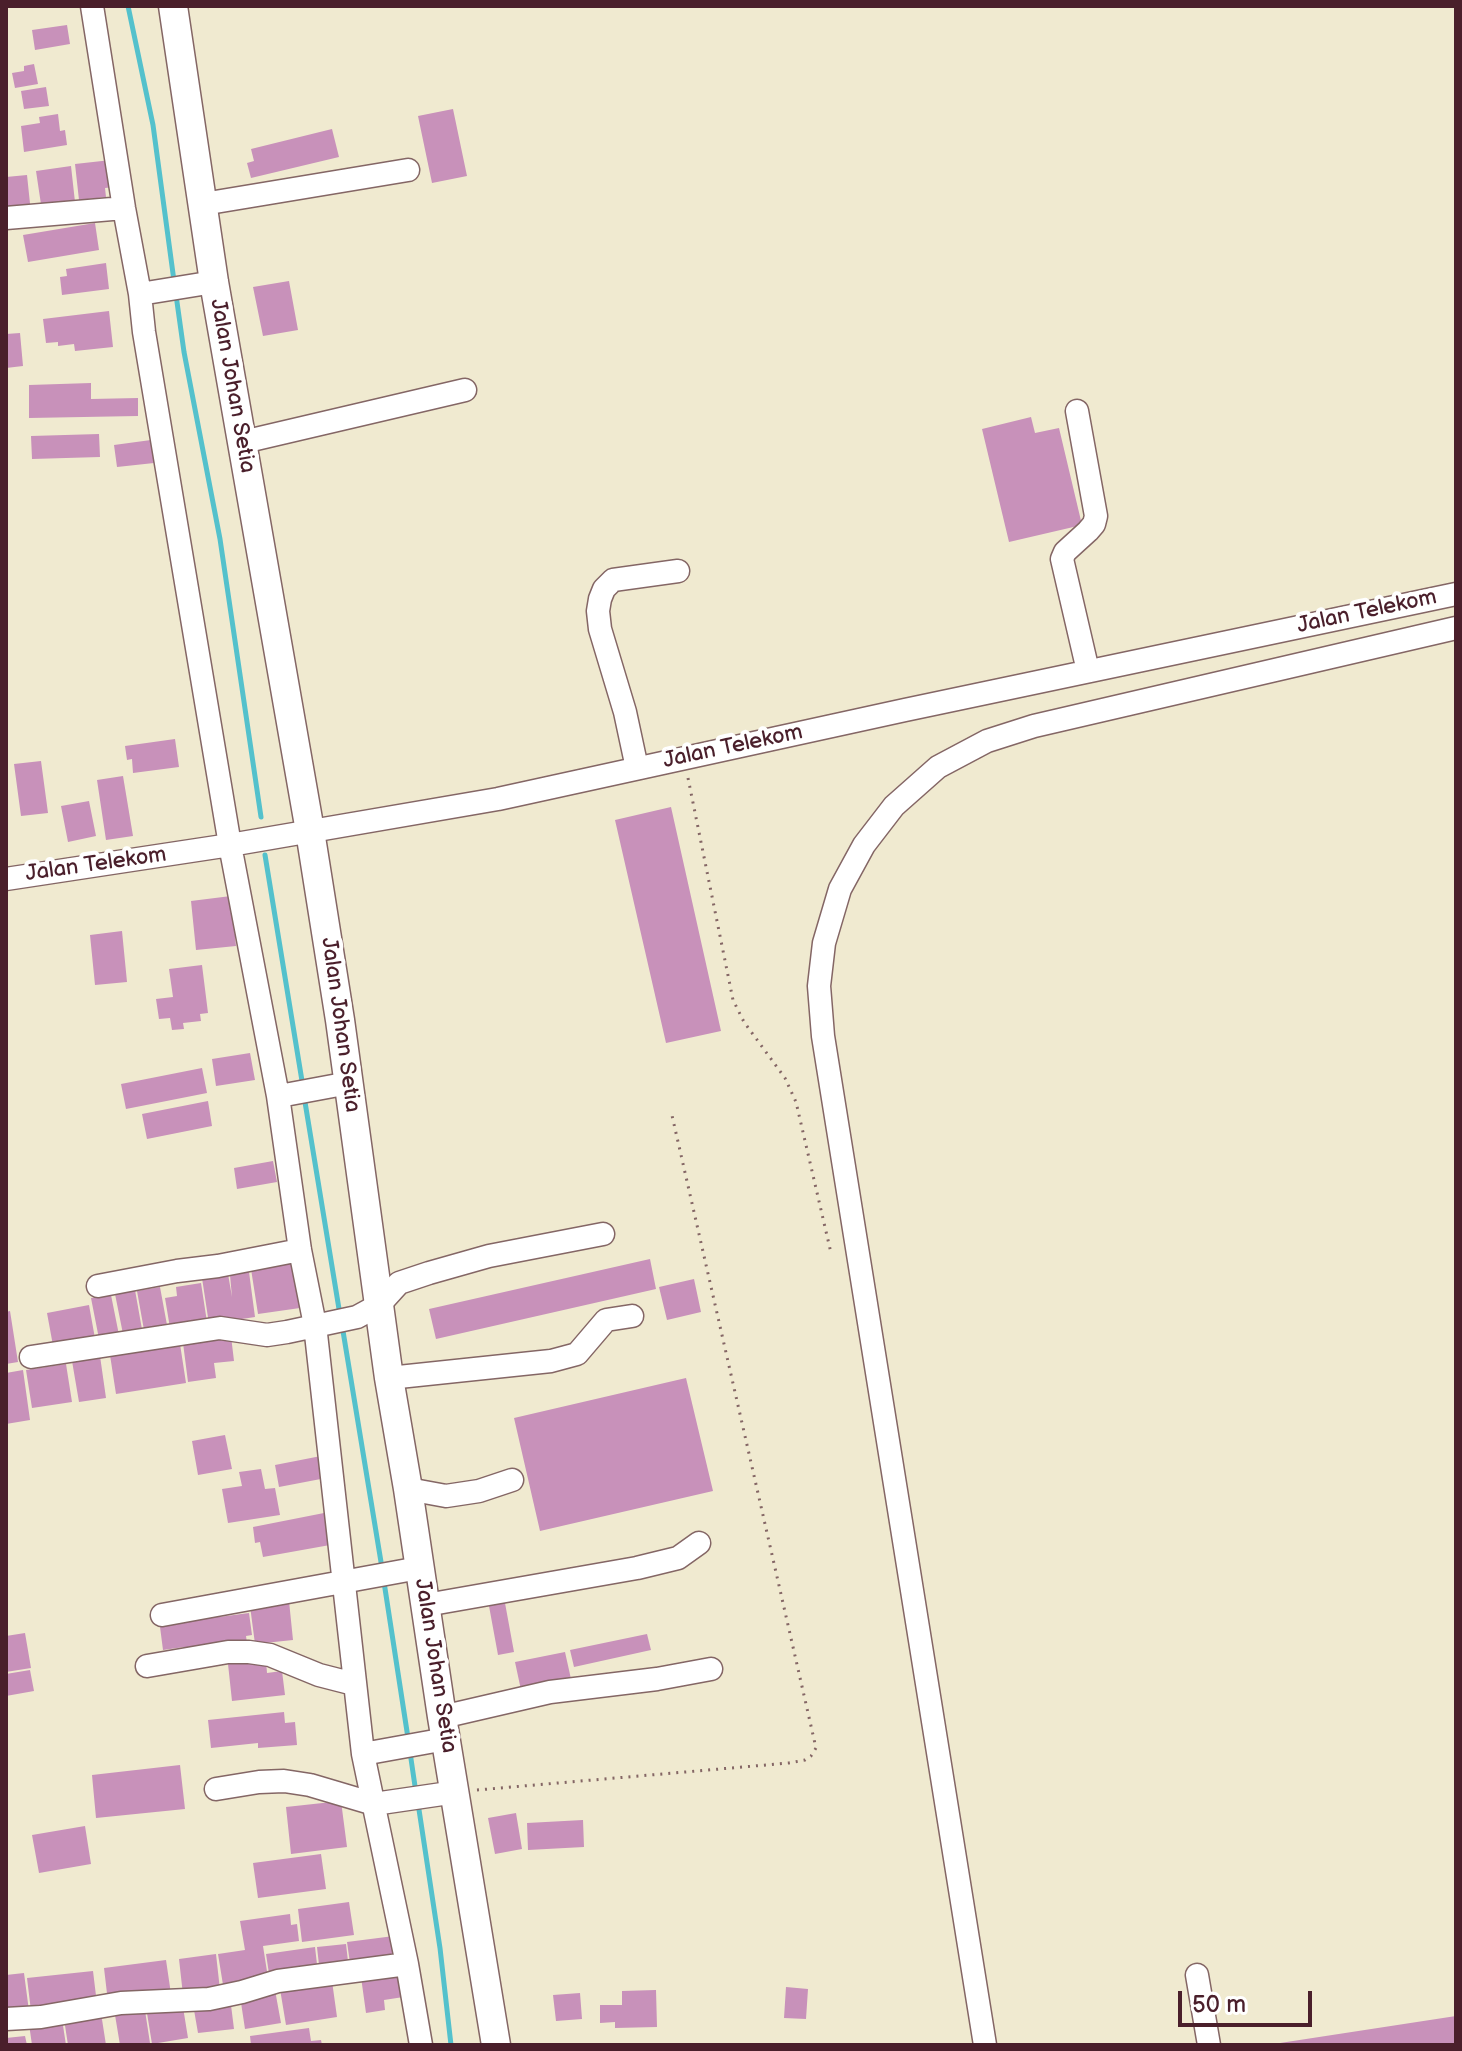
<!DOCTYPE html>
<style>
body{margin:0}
#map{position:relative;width:1462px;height:2051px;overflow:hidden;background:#f0ead0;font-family:"Balsamiq Sans",sans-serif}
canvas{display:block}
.frame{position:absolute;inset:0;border:8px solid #4a1f2b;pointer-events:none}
.scale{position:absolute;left:1178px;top:1991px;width:134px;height:36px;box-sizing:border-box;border:4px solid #4a1f2b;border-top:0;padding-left:10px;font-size:24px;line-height:28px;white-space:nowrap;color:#4a1f2b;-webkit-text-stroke:6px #fff;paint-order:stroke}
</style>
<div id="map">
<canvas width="1462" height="2051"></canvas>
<div class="frame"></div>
<div class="scale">50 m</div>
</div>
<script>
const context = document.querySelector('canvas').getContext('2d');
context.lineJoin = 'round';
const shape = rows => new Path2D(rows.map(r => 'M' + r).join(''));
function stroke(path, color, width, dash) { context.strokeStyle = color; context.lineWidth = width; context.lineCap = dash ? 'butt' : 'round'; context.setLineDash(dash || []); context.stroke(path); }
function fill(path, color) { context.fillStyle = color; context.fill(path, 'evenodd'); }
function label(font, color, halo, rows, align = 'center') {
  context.font = font + ' "Balsamiq Sans",sans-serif'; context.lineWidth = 8; context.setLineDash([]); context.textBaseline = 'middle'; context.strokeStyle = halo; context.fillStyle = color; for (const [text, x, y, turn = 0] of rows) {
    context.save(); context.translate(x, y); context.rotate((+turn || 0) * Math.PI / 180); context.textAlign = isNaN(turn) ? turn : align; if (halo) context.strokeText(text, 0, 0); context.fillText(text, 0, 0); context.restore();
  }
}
stroke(shape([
 [128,6,153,125,174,281],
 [176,295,184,352,220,539,261,817],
 [265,855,303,1087],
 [304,1096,340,1315],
 [342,1325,382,1568],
 [384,1582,408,1738],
 [410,1752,416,1793],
 [418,1803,440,1948,451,2045]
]), '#54c1cc', 5);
fill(shape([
 [67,25,70,44,35,50,32,30],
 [34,64,38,84,15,88,12,73,24,71,24,66],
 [46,87,49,106,24,109,21,91],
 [453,109,467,176,432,183,418,116],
 [58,114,60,131,65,130,67,145,24,152,21,126,40,123,39,117],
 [332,129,339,157,251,178,247,163,254,161,251,149],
 [111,160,115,187,105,188,106,197,79,200,75,164],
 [71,166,76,211,42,211,36,171],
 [27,175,31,213,6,216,6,177],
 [95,223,99,250,28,262,23,235],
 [106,263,109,289,62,295,60,277,67,276,66,269],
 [289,281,298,330,263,336,253,287],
 [109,311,113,347,75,351,74,344,58,346,58,342,46,343,43,319],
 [20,333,23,366,6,368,6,334],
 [91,383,91,399,138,398,138,416,29,418,29,385],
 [1031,417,1035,433,1059,428,1082,525,1009,542,982,429],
 [99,434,100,457,32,459,31,436],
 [151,440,154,463,117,467,114,445],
 [175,739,179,767,133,773,132,759,127,760,125,746],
 [41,761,48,813,21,816,14,764],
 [123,776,133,836,106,840,97,780],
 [89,801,96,836,68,842,61,806],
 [671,807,721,1031,666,1043,615,820],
 [231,896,236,946,196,950,191,901],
 [122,931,127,982,95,985,90,935],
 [202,965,208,1013,200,1014,201,1021,183,1023,184,1029,172,1030,170,1018,159,1019,156,999,173,997,169,969],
 [250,1053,255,1080,216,1086,212,1059],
 [202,1068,207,1093,126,1109,121,1084],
 [208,1101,212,1126,147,1139,142,1114],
 [273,1161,277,1182,237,1189,234,1168],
 [650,1259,656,1289,436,1339,429,1309],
 [294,1262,300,1308,258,1314,251,1269],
 [249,1272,255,1317,209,1324,202,1278,228,1274,232,1297,230,1275],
 [694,1279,701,1312,667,1320,659,1287],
 [201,1283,207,1322,170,1328,165,1298,177,1296,176,1287],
 [160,1287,167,1325,144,1330,137,1291],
 [135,1290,143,1335,124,1339,115,1294],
 [111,1295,120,1340,100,1344,91,1298],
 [89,1305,96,1344,54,1351,47,1313],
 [10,1311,18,1362,6,1364,6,1312],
 [231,1336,234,1361,214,1363,216,1378,188,1382,183,1343],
 [180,1344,186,1383,116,1394,110,1355],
 [100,1356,106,1398,79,1402,72,1361],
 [66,1364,72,1402,32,1408,26,1370],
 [23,1370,30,1420,6,1424,6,1373],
 [686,1378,713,1491,540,1531,514,1418],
 [225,1435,232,1469,198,1475,192,1441],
 [321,1456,326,1478,279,1487,275,1465],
 [261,1469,265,1489,275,1488,280,1515,228,1523,222,1489,242,1486,239,1472],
 [324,1513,330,1545,263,1557,260,1542,255,1543,253,1527],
 [289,1601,293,1640,255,1644,250,1606],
 [505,1603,514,1652,498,1655,489,1606],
 [218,1611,219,1617,249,1613,252,1635,246,1636,247,1643,184,1652,184,1647,163,1650,159,1619],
 [25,1633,31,1668,6,1672,6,1636],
 [647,1634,651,1650,574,1667,570,1650],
 [565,1652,571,1679,521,1690,515,1662],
 [266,1660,267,1673,282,1671,285,1695,232,1701,228,1664],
 [30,1670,34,1691,6,1696,6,1674],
 [284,1712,285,1723,295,1722,297,1745,258,1748,258,1743,211,1748,208,1720],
 [180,1765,185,1809,96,1818,92,1775],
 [341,1801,347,1847,291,1854,286,1807],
 [516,1813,522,1849,495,1854,488,1818],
 [583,1820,584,1847,528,1850,527,1823],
 [85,1826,91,1864,39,1873,32,1835],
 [321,1854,326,1889,258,1898,253,1863],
 [349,1902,354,1935,302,1942,298,1909],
 [290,1914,291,1925,297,1924,299,1941,263,1946,269,1984,224,1991,218,1954,245,1950,240,1921],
 [394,1936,397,1959,351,1970,347,1942],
 [346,1944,349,1970,320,1974,317,1947],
 [315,1947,318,1973,270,1980,266,1954],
 [216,1954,220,1990,183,1995,179,1959],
 [166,1960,171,1994,108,2002,104,1968],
 [407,1970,410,1996,384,2000,385,2010,366,2013,361,1977],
 [93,1971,97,2004,31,2011,27,1978],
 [24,1973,29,2011,6,2014,6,1975],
 [332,1981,337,2017,286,2025,280,1989],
 [786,1987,808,1989,806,2019,784,2018],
 [275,1990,281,2023,245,2029,240,1996],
 [656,1990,657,2027,615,2028,615,2022,600,2023,600,2005,622,2005,622,1991],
 [580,1993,582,2019,556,2021,553,1995],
 [182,2001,188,2038,152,2044,146,2007],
 [144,2004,150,2043,120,2045,114,2009],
 [231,2005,234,2029,198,2033,194,2010],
 [101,2013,106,2045,68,2045,64,2019],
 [1456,2016,1456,2045,1280,2045,1280,2043],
 [62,2019,66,2045,32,2045,29,2024],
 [309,2028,311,2041,321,2040,322,2045,251,2045,250,2036],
 [25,2036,27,2045,6,2045,6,2038]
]), '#c891ba');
const minor = shape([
 [92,6,124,208,140,294,144,332,230,845,278,1096,300,1250,315,1325,363,1754,407,1964,421,2045],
 [203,204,408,170],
 [6,218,124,208],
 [140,294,214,282],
 [1077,411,1096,516,1094,524,1088,531,1065,552,1062,559,1088,671],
 [243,442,465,390],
 [637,768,625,712,600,629,598,611,600,599,604,589,613,580,678,571],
 [6,879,230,845,498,799,905,710,1456,594],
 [290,1094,349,1083],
 [98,1286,177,1271,218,1266,300,1250],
 [31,1357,220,1328,267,1335,287,1332,357,1317,379,1305,399,1283,429,1273,489,1256,603,1234],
 [389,1378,551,1361,577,1354,606,1320,632,1316],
 [408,1489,446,1496,479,1491,512,1480],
 [426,1605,637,1568,678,1558,699,1543],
 [162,1615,419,1568],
 [147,1666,228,1652,249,1652,270,1655,319,1675,354,1684],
 [442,1717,550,1692,657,1679,711,1669],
 [363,1754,446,1739],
 [216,1789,259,1782,284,1781,310,1785,374,1804,456,1792],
 [1197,1975,1209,2045],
 [6,2019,41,2017,121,2003,209,1999,242,1992,278,1981,407,1964],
 [985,2045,823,1036,819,986,824,943,840,889,864,845,894,806,938,767,987,741,1034,726,1456,628]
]);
const major = shape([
 [173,6,214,282,310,831,340,1020,389,1378,408,1489,442,1717,496,2045]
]);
stroke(minor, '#846665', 25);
stroke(major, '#846665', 31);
stroke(shape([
 [688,778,733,1000,744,1022,785,1078,796,1102,831,1253],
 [477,1790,789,1763,805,1760,811,1756,816,1748,671,1111]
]), '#846665', 3, [2, 6]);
stroke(minor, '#fff', 22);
stroke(major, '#fff', 28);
label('22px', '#4a1f2b', '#fff', [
 ["Jalan Johan Setia",232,386,80],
 ["Jalan Telekom",1367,612,-12],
 ["Jalan Telekom",733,747,-12],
 ["Jalan Telekom",96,865,-8],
 ["Jalan Johan Setia",340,1025,82],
 ["Jalan Johan Setia",435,1666,81]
]);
</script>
